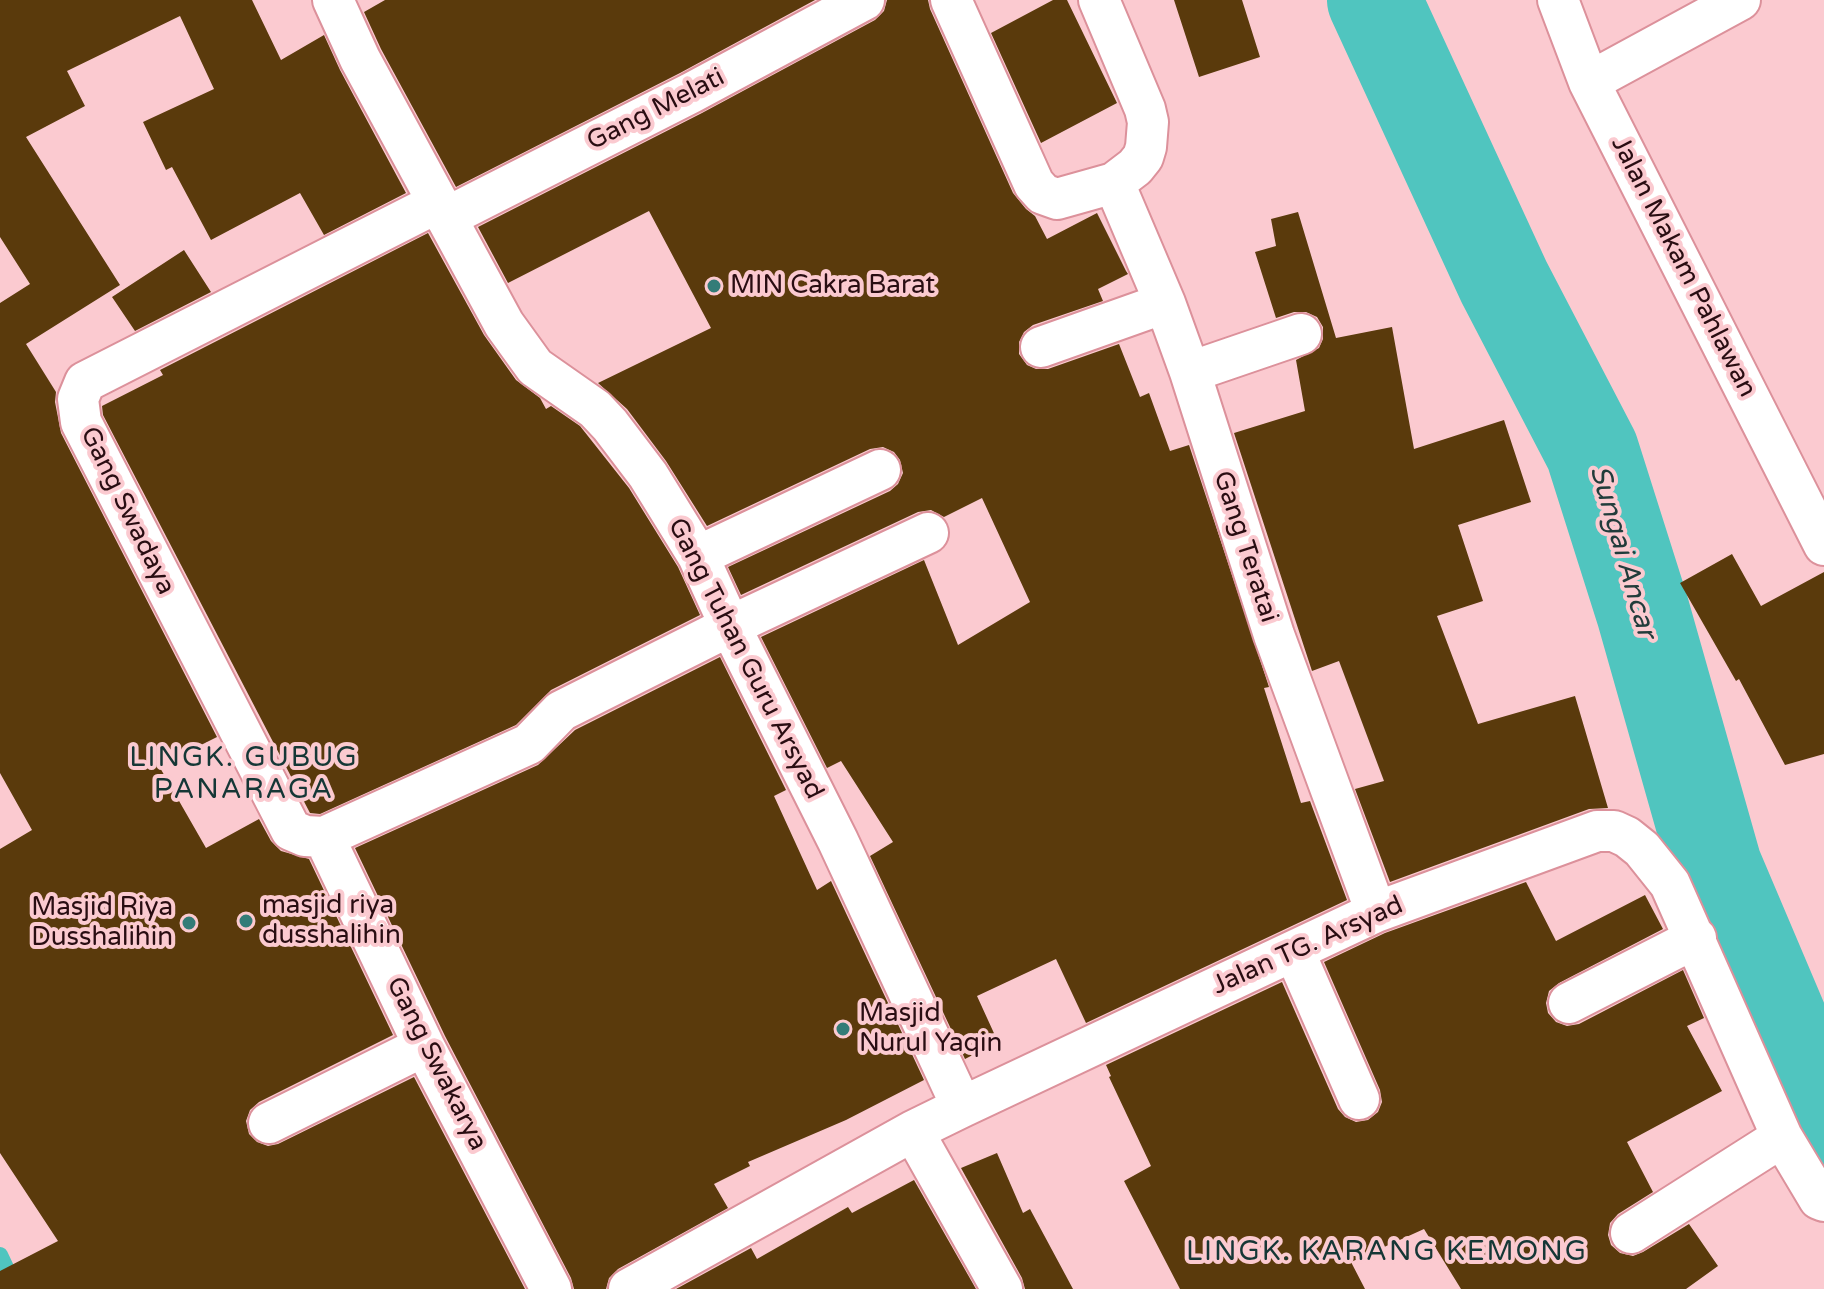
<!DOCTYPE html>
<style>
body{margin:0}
canvas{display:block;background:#fbcad0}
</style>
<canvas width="1824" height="1289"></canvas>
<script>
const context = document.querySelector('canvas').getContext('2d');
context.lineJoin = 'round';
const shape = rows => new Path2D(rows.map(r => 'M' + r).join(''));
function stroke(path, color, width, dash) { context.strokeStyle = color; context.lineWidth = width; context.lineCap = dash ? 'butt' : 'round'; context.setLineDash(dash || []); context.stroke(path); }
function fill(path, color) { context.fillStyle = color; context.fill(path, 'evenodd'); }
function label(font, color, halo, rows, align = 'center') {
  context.font = font + ' "Varela Round",sans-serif'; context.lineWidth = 8; context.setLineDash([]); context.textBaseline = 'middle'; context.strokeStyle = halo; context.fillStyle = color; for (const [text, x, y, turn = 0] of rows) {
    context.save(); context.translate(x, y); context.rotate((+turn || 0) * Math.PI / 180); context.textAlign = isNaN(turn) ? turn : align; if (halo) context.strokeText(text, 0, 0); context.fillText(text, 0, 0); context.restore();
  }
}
stroke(shape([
 [0,1255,16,1289]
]), '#50c5bf', 16);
stroke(shape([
 [1374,0,1504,282,1592,451,1643,612,1715,866,1824,1123]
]), '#50c5bf', 94);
fill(shape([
 [0,0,252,0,281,60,324,35,340,70,406,193,324,235,300,193,211,240,172,167,166,170,143,122,214,89,180,16,67,71,85,106,26,137,120,285,26,344,56,392,55,402,61,433,217,737,159,766,206,848,259,819,271,841,281,851,309,859,393,1035,259,1102,250,1110,246,1121,249,1134,257,1142,268,1146,278,1144,414,1077,525,1289,0,1289,0,1271,58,1241,0,1153,0,849,32,830,0,773,0,303,30,284,0,237],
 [385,0,815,0,680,73,456,187,381,49,364,12],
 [887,0,928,0,930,9,1013,193,1026,209,1035,216,1047,239,1097,213,1126,271,1128,274,1098,289,1103,301,1033,325,1024,332,1019,342,1019,354,1027,365,1036,369,1048,369,1119,344,1140,397,1149,393,1170,451,1189,445,1269,687,1264,688,1301,803,1310,801,1347,900,1086,1023,1056,959,977,996,998,1042,965,1059,870,856,893,842,841,761,827,768,761,637,924,560,958,645,1030,602,982,498,944,517,931,510,918,512,741,595,728,567,890,491,898,484,903,473,900,460,894,452,883,447,870,449,707,526,666,461,627,409,598,383,711,328,649,211,508,283,478,227,702,113,875,20,884,11],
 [1053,0,1067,0,1117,103,1041,143,991,33],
 [1174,0,1242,0,1260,57,1199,77],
 [1298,212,1336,338,1392,327,1414,449,1504,420,1531,502,1458,525,1483,601,1437,616,1478,724,1575,696,1608,808,1589,809,1390,882,1355,789,1384,781,1339,661,1312,671,1234,433,1305,411,1296,360,1319,348,1323,339,1323,327,1317,317,1306,312,1294,312,1276,318,1255,252,1276,246,1271,219],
 [428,233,484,335,516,380,540,398,546,409,551,406,580,426,629,488,678,567,700,615,551,690,516,725,320,814,310,813,103,415,102,406,163,375,160,370],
 [184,250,211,292,135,331,112,297],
 [1732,554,1761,606,1824,572,1824,754,1785,765,1739,679,1736,681,1680,583],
 [720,657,786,790,774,796,817,890,831,881,924,1080,846,1120,748,1162,750,1166,714,1184,728,1208,618,1269,609,1278,606,1289,574,1289,571,1278,445,1036,355,848,538,765,575,730],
 [1526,882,1556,941,1645,895,1663,929,1559,983,1549,991,1546,1003,1548,1013,1556,1022,1567,1026,1579,1024,1683,970,1704,1018,1687,1026,1722,1091,1627,1142,1653,1192,1618,1214,1610,1223,1608,1235,1611,1245,1620,1253,1633,1256,1643,1252,1689,1224,1718,1266,1686,1289,1461,1289,1424,1229,1351,1262,1365,1289,1180,1289,1124,1181,1151,1166,1109,1077,1111,1076,1106,1065,1282,982,1338,1109,1345,1117,1356,1122,1368,1120,1378,1112,1382,1102,1380,1090,1324,962,1385,933],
 [997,1153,1023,1213,1030,1209,1073,1289,1025,1289,1022,1278,961,1168],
 [914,1180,976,1289,676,1289,751,1248,757,1259,848,1207,852,1213]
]), '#5a3a0c');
const street = shape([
 [333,0,360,59,504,324,535,367,595,409,610,425,648,475,698,556,730,626,838,841,962,1107],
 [951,0,1034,184,1043,194,1057,199,1114,183,1135,167,1143,157,1146,147,1148,122,1145,109,1099,0],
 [1558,0,1589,82,1824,545],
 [1589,82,1740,0],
 [1114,183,1165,303,1190,372,1274,635,1376,912],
 [437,203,85,382,78,399,81,422,291,830,305,836,324,837,529,744,561,711,730,626,928,533],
 [447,217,691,93,864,0],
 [1041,347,1165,303],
 [1190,372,1301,334],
 [698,556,880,470],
 [324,837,424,1046,551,1289],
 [1294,951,1359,1099],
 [1569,1003,1696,938],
 [269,1123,424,1046],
 [913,1131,1002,1289],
 [1631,1233,1782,1137],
 [629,1289,913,1131,962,1107,1376,912,1597,831,1614,831,1627,837,1642,849,1670,884,1782,1137,1819,1199,1824,1201]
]);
stroke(street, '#dc919b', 44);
stroke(street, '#fff', 40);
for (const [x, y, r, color] of [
 [714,286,8,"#337c78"],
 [246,921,8,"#337c78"],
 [189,923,8,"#337c78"],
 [843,1029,8,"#337c78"]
]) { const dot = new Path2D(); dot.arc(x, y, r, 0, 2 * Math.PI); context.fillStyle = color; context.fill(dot); stroke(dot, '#fbcad0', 3); }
label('26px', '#290d12', '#fbcad0', [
 ["Gang Melati",656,110,-27],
 ["Jalan Makam Pahlawan",1683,267,63],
 ["Gang Swadaya",127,511,64],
 ["Gang Teratai",1245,547,72],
 ["Gang Tuhan Guru Arsyad",745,659,63],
 ["Jalan TG. Arsyad",1308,946,-24],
 ["Gang Swakarya",436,1064,63]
]);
label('26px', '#290d12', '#fbcad0', [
 ["MIN Cakra Barat",730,286],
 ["masjid riya",262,906],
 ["dusshalihin",262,936],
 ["Masjid Riya",173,908,"right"],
 ["Dusshalihin",173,938,"right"],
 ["Masjid",859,1014],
 ["Nurul Yaqin",859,1044]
], 'left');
label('italic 28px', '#223c3b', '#fbcad0', [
 ["Sungai Ancar",1622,552,74]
]);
context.letterSpacing = '2px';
label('28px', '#153736', '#fbcad0', [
 ["LINGK. GUBUG",244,759],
 ["PANARAGA",244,791],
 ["LINGK. KARANG KEMONG",1387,1253]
]);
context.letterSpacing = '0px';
</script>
